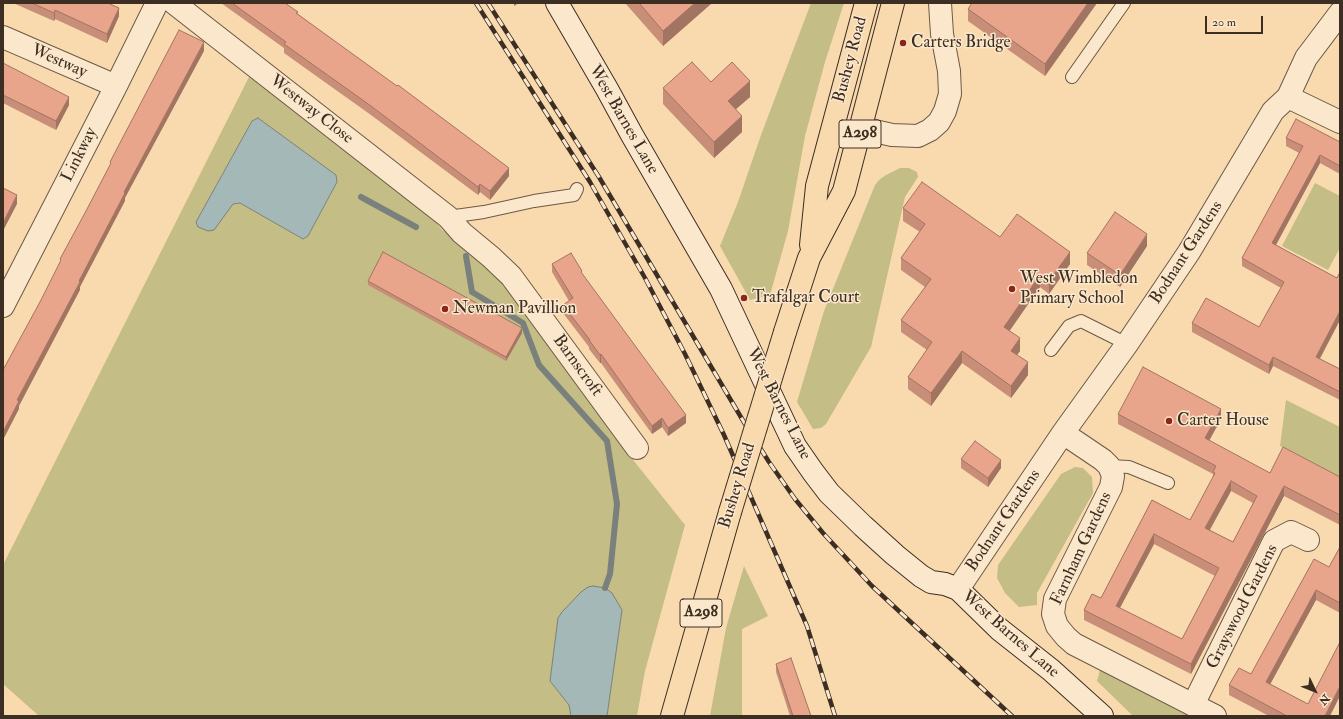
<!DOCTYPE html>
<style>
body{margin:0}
#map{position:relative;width:1343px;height:719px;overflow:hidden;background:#f9daaf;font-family:"IM FELL Double Pica",serif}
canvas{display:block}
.frame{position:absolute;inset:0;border:4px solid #3d2e23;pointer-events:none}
.north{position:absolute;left:1295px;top:671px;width:40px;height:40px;-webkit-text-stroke:3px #fbe7cb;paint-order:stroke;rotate:133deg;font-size:11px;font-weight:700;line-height:16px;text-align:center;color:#3d2e23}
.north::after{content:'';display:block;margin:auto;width:14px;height:18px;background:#3d2e23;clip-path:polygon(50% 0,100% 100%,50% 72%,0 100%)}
.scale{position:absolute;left:1205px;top:16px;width:58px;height:18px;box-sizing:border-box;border:2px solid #3d2e23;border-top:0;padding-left:5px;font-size:12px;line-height:14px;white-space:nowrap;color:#3d2e23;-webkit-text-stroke:3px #fbe7cb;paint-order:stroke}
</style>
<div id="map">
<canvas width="1343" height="719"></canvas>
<div class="frame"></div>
<div class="north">N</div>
<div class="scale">20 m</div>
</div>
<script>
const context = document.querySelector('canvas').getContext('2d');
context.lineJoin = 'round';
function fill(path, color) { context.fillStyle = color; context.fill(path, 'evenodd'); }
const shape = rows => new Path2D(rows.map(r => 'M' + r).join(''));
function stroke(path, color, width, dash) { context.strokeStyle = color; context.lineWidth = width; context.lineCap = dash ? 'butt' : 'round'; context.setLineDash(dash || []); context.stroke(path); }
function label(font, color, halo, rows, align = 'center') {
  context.font = font + ' "IM FELL Double Pica",serif'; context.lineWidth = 3; context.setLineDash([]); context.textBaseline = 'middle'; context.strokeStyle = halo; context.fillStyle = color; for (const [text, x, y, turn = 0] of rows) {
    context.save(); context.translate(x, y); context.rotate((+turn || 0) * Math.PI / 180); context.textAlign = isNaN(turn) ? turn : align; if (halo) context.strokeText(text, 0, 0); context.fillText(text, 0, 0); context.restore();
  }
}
fill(shape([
 [811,3,844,3,825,62,805,136,788,231,770,295,750,300,720,246,738,202,761,135],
 [250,75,436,222,442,230,453,236,500,275,533,325,630,456,685,525,645,671,637,716,607,716,622,610,612,593,559,615,550,681,569,705,571,716,39,716,3,684,3,565],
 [258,118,336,176,337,182,308,236,303,239,240,203,233,204,196,222,252,121],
 [900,168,909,168,917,172,918,177,905,197,871,347,826,424,821,428,813,429,797,402,824,311,875,185,879,180,886,175],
 [1315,183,1340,196,1340,248,1328,270,1282,246],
 [1286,400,1340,427,1340,477,1280,446],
 [1075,467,1083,468,1092,477,1093,493,1037,593,1037,605,1019,607,1005,593,997,578,998,565,1061,474],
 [744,566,768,616,742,629,742,716,710,716,726,628],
 [1100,670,1181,711,1189,716,1133,716,1097,681]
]), '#c4bd86');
const water = shape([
 [258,118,336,175,337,182,308,236,303,239,240,203,233,204,214,230,208,231,198,227,196,222,252,121,258,118],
 [593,586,605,588,612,593,622,610,607,716,571,716,569,705,550,681,558,618,562,612,581,592,588,587,593,586]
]);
fill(water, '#a3b8b7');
stroke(water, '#7a817c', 1);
stroke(shape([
 [361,197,416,227],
 [466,256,472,292,523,323,539,365,607,441,617,504,610,574,605,588]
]), '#7a817c', 6);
const lane = shape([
 [1072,77,1124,3],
 [448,217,484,212,534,201,574,195,577,189],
 [1051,350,1069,326,1081,321,1127,344],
 [1109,466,1129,467,1168,483]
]);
const street = shape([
 [174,3,448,217,462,233,491,257,511,276,637,448],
 [3,37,116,86],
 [1288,97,1340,122],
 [861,128,892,135,918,136,930,130,939,122,945,111,950,94,949,71,942,34,940,3],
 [3,306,116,86,157,3],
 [1063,433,1103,460,1109,466,1113,476,1111,487,1055,599,1053,614,1057,626,1066,637,1074,644,1215,716],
 [958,589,1063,433,1127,344,1189,252,1273,111,1288,97,1306,58,1340,13],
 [1193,705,1274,541,1291,532,1308,540]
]);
const secondary = shape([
 [557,3,607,89,632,135,721,289,795,446,813,472,829,493,863,526,895,555,921,576,931,582,945,584,958,589,999,629,1051,670,1102,716]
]);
const primary = shape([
 [811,245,817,186,866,3],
 [785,332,809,258,844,191,893,3],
 [672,716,730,512]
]);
stroke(lane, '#6c5946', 14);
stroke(street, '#6c5946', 24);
stroke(secondary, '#3d2e23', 24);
stroke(primary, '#3d2e23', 24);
stroke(lane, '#fbe7cb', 12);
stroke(street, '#fbe7cb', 22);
stroke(secondary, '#fbe7cb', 22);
stroke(primary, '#f9daaf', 22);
const rail = shape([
 [476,3,590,182,645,278,685,354,724,435,807,626,835,716],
 [488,3,599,177,745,424,769,462,795,499,823,533,872,586,1012,716]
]);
stroke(rail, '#3d2e23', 4.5);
stroke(rail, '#fbe7cb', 3, [9]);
const primaryBridge = shape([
 [730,512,785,332]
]);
stroke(primaryBridge, '#3d2e23', 24, []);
stroke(primaryBridge, '#f9daaf', 22);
fill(shape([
 [13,3,108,3,119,16,107,43,55,19,54,21],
 [221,3,285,3,298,14,509,176,490,200,480,192,478,195,371,115,284,53,284,48],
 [625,3,712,3,663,46],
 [1097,3,1045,76,968,21,968,9],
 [3,63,69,105,56,130,3,103],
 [711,82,750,97,736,109,742,132,714,158,663,104,663,88],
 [1286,138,1340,142,1340,174,1320,163,1276,245,1337,278,1340,272,1340,320,1320,359,1340,369,1340,400,1273,366,1269,374,1192,332,1192,323,1259,327,1281,288,1242,266,1242,258,1299,153,1286,146],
 [903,208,1000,237,1070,264,1049,294,1040,287,1009,331,1020,351,1017,355,1028,375,1011,398,962,363,931,406,908,389,908,377,927,350,901,332,901,320,925,287,901,270,901,258,920,232,903,221],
 [1147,246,1120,287,1087,265,1087,253],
 [552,264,582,275,686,423,668,436,662,427,652,434,601,363,600,363,589,349,589,347,563,313,563,305,569,301,552,272],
 [368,281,522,333,506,361,368,285],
 [1118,414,1221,419,1209,441,1270,473,1340,477,1340,525,1284,496,1191,674,1084,620,1084,610,1101,598,1152,500,1190,520,1213,478,1213,474,1118,424],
 [1231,491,1253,503,1233,542,1210,530],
 [1154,544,1215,576,1182,639,1120,608],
 [961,459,1001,468,988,487,961,468],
 [1340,547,1340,613,1316,600,1270,684,1330,716,1269,716,1229,695,1229,685,1251,674,1329,567],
 [776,664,811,716,790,716,776,672]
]), '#c88e78');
fill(shape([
 [514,3,519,3,514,6],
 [695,3,712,3,663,46,663,31],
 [1088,3,1097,3,1045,76,1045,64],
 [119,8,119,16,107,43,107,34],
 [55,10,55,19,54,21,54,13],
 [204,42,204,51,125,198,125,201,80,287,80,290,19,406,19,409,3,440,3,432,17,400,124,192],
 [750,81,750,97,728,116,728,101],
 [69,97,69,105,56,130,56,121],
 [742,116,742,132,714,158,714,142],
 [1320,155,1320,163,1272,252,1272,243],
 [509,168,509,176,490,200,490,191],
 [480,184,480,192,478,195,478,187],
 [17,195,17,204,3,231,3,223],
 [1147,234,1147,246,1120,287,1120,275],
 [1070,252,1070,264,1049,294,1049,281],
 [1040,275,1040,287,1004,339,1004,327],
 [1340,311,1340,320,1316,365,1316,357],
 [522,328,522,333,506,361,506,357],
 [1020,338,1020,351,1011,363,1011,351],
 [962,351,962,363,931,406,931,393],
 [601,354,601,363,600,363,600,355],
 [1273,357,1273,366,1269,374,1269,365],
 [1028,362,1028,375,1011,398,1011,386],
 [1221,409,1221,419,1205,448,1205,438],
 [686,415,686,423,668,436,668,428],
 [662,418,662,427,652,434,652,426],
 [1001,460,1001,468,988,487,988,478],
 [1231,481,1231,491,1205,538,1205,528],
 [1284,486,1284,496,1191,674,1191,664],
 [1154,534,1154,544,1116,615,1116,606],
 [1316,590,1316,600,1266,692,1266,682],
 [1340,686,1340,696,1330,716,1325,716]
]), '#a27462');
const building = shape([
 [32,3,108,3,119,8,107,34,55,10,54,13,32,3],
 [232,3,285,3,298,12,296,13,397,86,398,85,509,168,490,191,480,184,478,187,371,106,284,44,286,42,232,3],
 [639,3,695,3,663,31,639,3],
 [972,3,1088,3,1045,64,968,9,972,3],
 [179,30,204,42,124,192,125,193,79,281,80,282,17,400,19,401,3,432,3,370,41,300,61,260,60,259,86,211,111,163,110,162,179,30],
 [692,62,711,82,732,62,750,81,728,101,742,116,714,142,663,88,692,62],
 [3,63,69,97,56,121,3,95,3,63],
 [1296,119,1340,142,1340,166,1320,155,1272,243,1337,278,1340,272,1340,311,1316,357,1340,369,1340,392,1273,357,1269,365,1192,323,1206,298,1259,327,1284,282,1242,258,1303,146,1286,138,1296,119],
 [922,182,1000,237,1017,214,1070,252,1049,281,1040,275,1004,327,1020,338,1011,351,1028,362,1011,386,962,351,931,393,908,377,932,342,901,320,931,279,901,258,925,224,903,208,922,182],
 [3,188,17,195,3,223,3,188],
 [1115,212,1147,234,1120,275,1087,253,1115,212],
 [383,252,522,328,506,357,368,281,383,252],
 [571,253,582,271,581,272,686,415,668,428,662,418,652,426,601,354,600,355,589,340,590,340,563,305,573,298,552,264,571,253],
 [1143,367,1221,409,1205,438,1270,473,1283,447,1340,477,1340,515,1284,486,1191,664,1084,610,1092,594,1101,598,1152,500,1190,520,1215,473,1213,472,1216,466,1118,414,1143,367],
 [1231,481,1257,496,1233,542,1205,528,1231,481],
 [1154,534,1219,568,1182,639,1116,606,1154,534],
 [975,441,1001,460,988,478,961,459,975,441],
 [1340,547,1340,603,1316,590,1266,682,1308,704,1340,642,1340,686,1325,716,1287,716,1229,685,1239,668,1251,674,1314,559,1329,567,1340,547],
 [791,658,811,716,793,716,776,664,791,658]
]);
fill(building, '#e8a58c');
stroke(building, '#a27462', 1);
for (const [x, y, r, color] of [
 [903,43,4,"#8f2418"],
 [1012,289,4,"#8f2418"],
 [744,298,4,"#8f2418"],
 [445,309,4,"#8f2418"],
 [1169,421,4,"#8f2418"]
]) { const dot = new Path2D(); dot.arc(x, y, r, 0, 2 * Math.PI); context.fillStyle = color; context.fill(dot); stroke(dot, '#fbe7cb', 1.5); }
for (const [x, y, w] of [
 [860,134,42],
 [701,613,42]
]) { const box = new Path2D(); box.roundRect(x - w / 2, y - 14, w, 28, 3); context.fillStyle = '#fbe7cb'; context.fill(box); stroke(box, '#3d2e23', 1); }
label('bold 16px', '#3d2e23', null, [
 ["A298",860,134],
 ["A298",701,613]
]);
label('17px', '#3d2e23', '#fbe7cb', [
 ["Carters Bridge",911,43],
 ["West Wimbledon",1020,279],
 ["Primary School",1020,299],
 ["Trafalgar Court",752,298],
 ["Newman Pavillion",453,309],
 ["Carter House",1177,421]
], 'left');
label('17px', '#3d2e23', '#fbe7cb', [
 ["Bushey Road",851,60,-75],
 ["Westway",59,62,24],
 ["Westway Close",311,110,38],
 ["West Barnes Lane",623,120,60],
 ["Linkway",80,155,-63],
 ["Bodnant Gardens",1187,253,-57],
 ["Barnscroft",577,366,54],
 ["West Barnes Lane",778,404,63],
 ["Bushey Road",738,486,-73],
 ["Bodnant Gardens",1004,521,-56],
 ["Farnham Gardens",1082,549,-65],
 ["Grayswood Gardens",1243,607,-63],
 ["West Barnes Lane",1010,635,41]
]);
</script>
